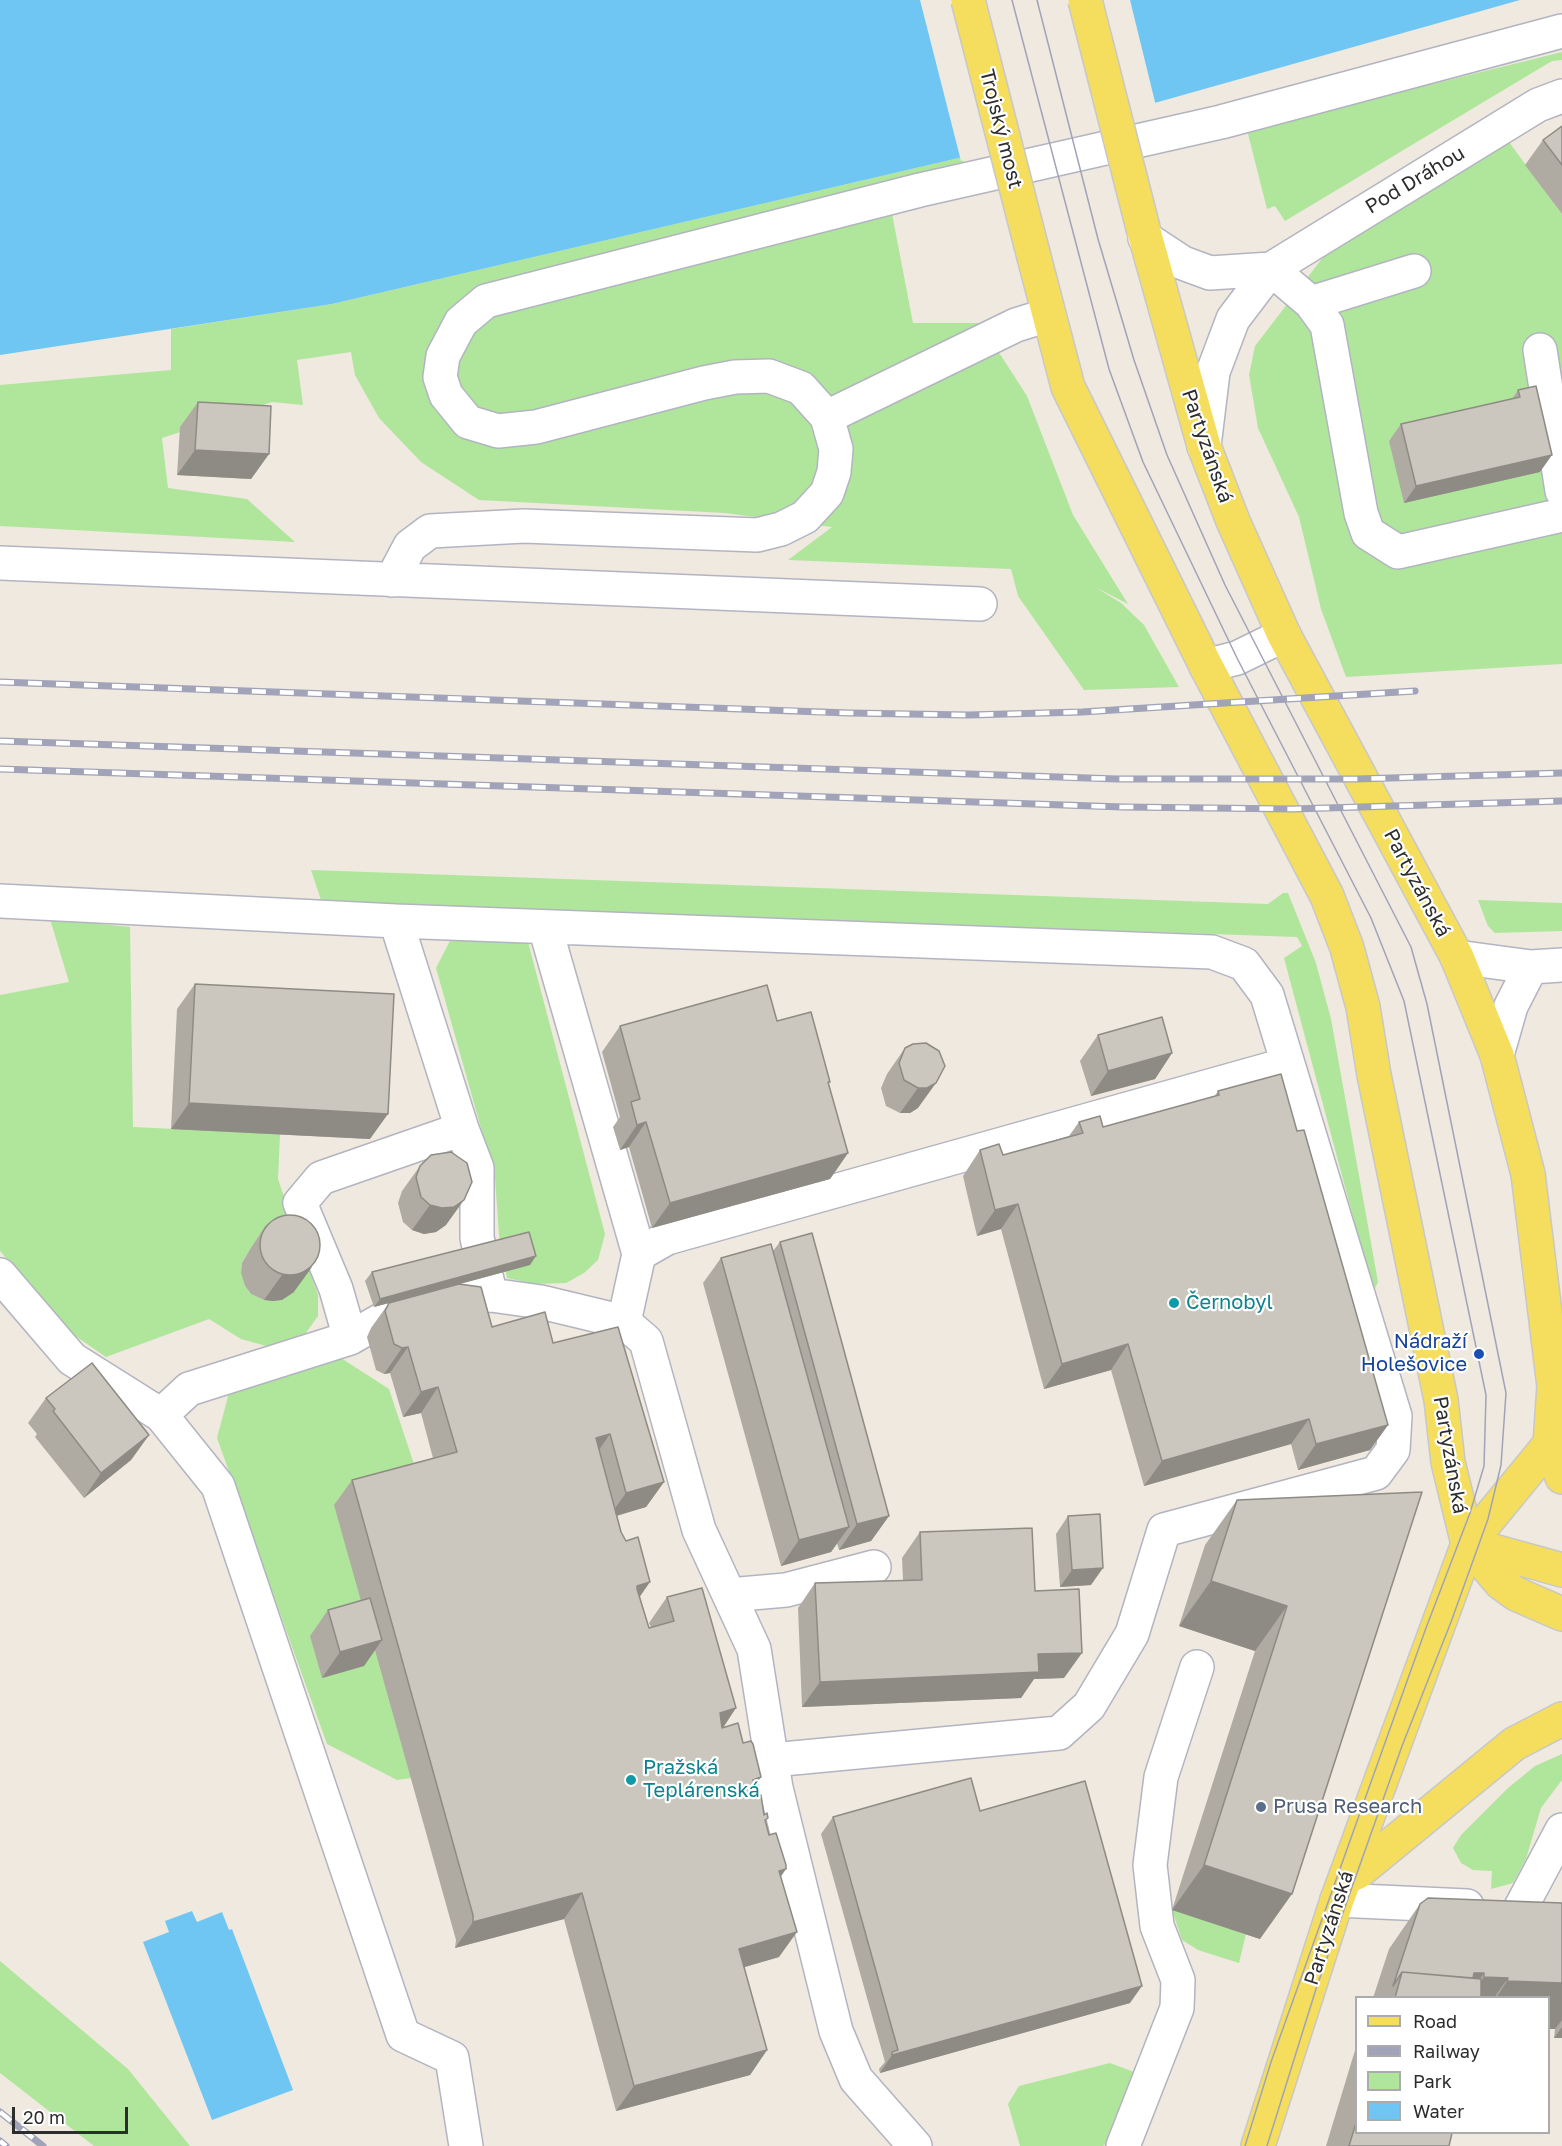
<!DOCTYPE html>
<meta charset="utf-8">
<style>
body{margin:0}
#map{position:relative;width:1562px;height:2146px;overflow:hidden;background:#efe9df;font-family:"Golos Text",sans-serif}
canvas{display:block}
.legend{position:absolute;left:1355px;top:1996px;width:195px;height:138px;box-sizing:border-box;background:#fff;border:2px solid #ababab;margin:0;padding:8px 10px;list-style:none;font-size:18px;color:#2d2d2d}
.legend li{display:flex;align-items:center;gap:12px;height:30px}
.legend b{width:30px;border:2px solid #ababab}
.scale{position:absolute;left:12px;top:2107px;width:116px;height:27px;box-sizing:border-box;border:3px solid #2d2d2d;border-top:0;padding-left:8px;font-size:18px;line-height:21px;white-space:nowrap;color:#2d2d2d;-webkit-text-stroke:4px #fff;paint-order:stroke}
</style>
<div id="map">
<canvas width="1562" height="2146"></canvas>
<ul class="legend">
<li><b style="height:8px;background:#f5de5e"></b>Road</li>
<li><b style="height:8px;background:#a1a3b8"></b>Railway</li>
<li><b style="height:16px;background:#afe69b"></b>Park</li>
<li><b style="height:16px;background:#70c6f3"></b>Water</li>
</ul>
<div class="scale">20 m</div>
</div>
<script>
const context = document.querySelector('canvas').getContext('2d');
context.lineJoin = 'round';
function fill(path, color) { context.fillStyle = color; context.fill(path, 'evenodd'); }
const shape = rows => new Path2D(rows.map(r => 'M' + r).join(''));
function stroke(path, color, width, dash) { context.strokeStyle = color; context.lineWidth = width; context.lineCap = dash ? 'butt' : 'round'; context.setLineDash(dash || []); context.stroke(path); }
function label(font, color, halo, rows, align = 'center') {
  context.font = font + ' "Golos Text",sans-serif'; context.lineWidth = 4.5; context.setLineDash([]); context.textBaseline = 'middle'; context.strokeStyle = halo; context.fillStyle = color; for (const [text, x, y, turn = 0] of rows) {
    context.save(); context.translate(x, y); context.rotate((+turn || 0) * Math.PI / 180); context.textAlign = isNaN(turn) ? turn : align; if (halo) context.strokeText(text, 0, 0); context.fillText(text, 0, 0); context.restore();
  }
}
fill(shape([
 [1562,52,1562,60,1552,61,1285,221,1275,206,1267,209,1247,130],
 [1509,142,1562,214,1562,664,1346,677,1321,609,1299,517,1258,428,1249,375,1255,346,1324,256],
 [963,157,964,173,888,193,913,323,980,323,1027,396,1073,515,1128,604,1095,587,1121,603,1144,625,1179,687,1084,690,1018,596,1011,569,788,560,832,527,725,513,479,500,421,462,379,418,355,375,351,352,297,360,303,405,272,402,162,438,168,488,247,499,295,542,0,526,0,385,171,370,171,329,332,304],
 [311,870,1268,904,1283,893,1288,893,1316,963,1331,1019,1378,1282,1373,1292,1284,958,1302,946,1297,937,322,903],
 [1478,900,1562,903,1562,931,1495,933,1488,926],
 [50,919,130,927,133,1127,280,1134,278,1179,318,1295,318,1316,303,1337,270,1347,241,1339,209,1319,106,1357,68,1331,0,1251,0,995,69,982],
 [249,1251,300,1284,294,1292,282,1300,273,1301,264,1300,251,1294,245,1286,241,1273,242,1263],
 [451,939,528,942,605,1234,598,1260,584,1273,566,1283,535,1284,507,1278,499,1235,495,1178,436,968],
 [341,1358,389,1389,420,1482,411,1778,397,1780,327,1744,217,1438,230,1389],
 [1562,1754,1562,1780,1541,1808,1526,1859,1513,1883,1491,1889,1492,1871,1473,1870,1461,1863,1453,1848,1461,1835,1508,1788,1535,1766],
 [1172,1910,1246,1934,1239,1963,1198,1950,1182,1940],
 [0,1961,128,2069,190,2146,94,2146,0,2073],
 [1110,2063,1134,2072,1110,2140,1103,2146,1020,2146,1008,2104,1019,2086]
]), '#afe69b');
fill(shape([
 [0,0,1520,0,963,157,332,304,0,355],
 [192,1911,197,1922,222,1912,229,1930,232,1929,293,2090,212,2120,143,1942,169,1932,165,1921]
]), '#70c6f3');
fill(shape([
 [920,0,1130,0,1156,106,961,161]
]), '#efe9df');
const minor = shape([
 [1145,238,1183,263,1210,273,1271,269],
 [1271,269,1311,303,1327,325,1361,513,1368,533,1398,552,1562,515],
 [1311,303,1414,271],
 [1540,350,1562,491],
 [827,417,1016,325,1048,315],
 [1204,446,1213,372,1233,319,1271,269,1538,105,1562,96],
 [0,563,980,604],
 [392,580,410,546,430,531,524,526,757,535,781,529,805,517,827,493,834,472,836,449,827,417,801,388,769,376,735,377,704,383,536,427,498,431,468,422,446,395,440,377,443,356,461,322,486,301,920,190,1221,122,1562,31],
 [1206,666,1237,658,1284,635],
 [0,901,396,921,1212,952,1244,964,1267,995,1395,1416,1393,1450,1376,1473,1164,1530,1132,1634,1089,1706,1059,1733,772,1760],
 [396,921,462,1129,477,1168,477,1238,489,1288],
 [545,927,639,1254],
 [1457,957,1531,967,1562,965],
 [1497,1055,1511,1006,1531,967],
 [0,1275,72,1359,161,1415,218,1486,403,2035,452,2058,466,2146],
 [624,1322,639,1254,667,1238,1288,1064],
 [350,1338,336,1289,300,1203,321,1178,462,1129],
 [161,1415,189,1389,350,1338,413,1302,491,1295,541,1302,624,1322,646,1341,699,1530,754,1649,776,1788,836,2031,856,2079,915,2146],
 [729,1595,786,1590,874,1567],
 [1337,1900,1467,1906],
 [1520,1909,1562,1830],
 [1123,2146,1177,2008,1178,1980,1157,1926,1150,1865,1161,1777,1197,1667]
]);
const major = shape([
 [1143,228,1204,446,1233,521,1284,635,1457,957,1497,1055,1528,1174,1554,1386,1550,1444,1468,1544,1337,1900,1258,2146],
 [1034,257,1068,387,1206,666,1327,896,1347,948,1363,1007,1374,1075,1441,1400,1448,1462,1468,1544],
 [1550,1444,1562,1477],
 [1468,1544,1501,1583,1516,1594,1562,1614],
 [1468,1544,1562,1570],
 [1345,1878,1358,1872,1514,1744,1562,1719]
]);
stroke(minor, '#b3b4c1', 36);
stroke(major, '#c8c8c8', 36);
stroke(minor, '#fff', 33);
stroke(major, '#f5de5e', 33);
stroke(shape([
 [1012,0,1109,369,1143,462,1237,658,1371,918,1404,1001,1486,1395,1484,1466,1470,1513,1426,1628,1271,2062,1245,2146],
 [1037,0,1098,239,1134,360,1167,455,1225,585,1411,947,1427,1004,1506,1393,1501,1465,1488,1519,1451,1622,1402,1746,1316,1989,1267,2146]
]), '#a1a3b8', 1.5);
const rail = shape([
 [0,682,849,713,968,715,1082,712,1415,691],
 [0,741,1117,779,1356,779,1562,773],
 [0,769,1123,807,1293,809,1562,801],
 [0,2112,43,2146],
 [0,2141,6,2146]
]);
stroke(rail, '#a1a3b8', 7);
stroke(rail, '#fff', 4.5, [14]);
const majorBridge = shape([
 [968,0,1034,257],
 [1085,0,1143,228]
]);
stroke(majorBridge, '#c8c8c8', 36, []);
stroke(majorBridge, '#f5de5e', 33);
fill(shape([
 [1562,126,1562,214,1525,165,1543,140],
 [1518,390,1540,472,1404,503,1389,441,1401,424,1512,399],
 [198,402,269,454,251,479,177,475,180,427],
 [195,984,370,1139,171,1129,177,1009],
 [777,1021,828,1084,848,1153,830,1179,652,1228,629,1147,620,1150,613,1127,620,1117,602,1052,620,1026],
 [1098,1035,1172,1053,1155,1079,1091,1096,1080,1061],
 [926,1043,918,1108,910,1113,900,1113,886,1106,881,1088,887,1074,905,1048],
 [1218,1091,1297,1131,1388,1425,1370,1450,1298,1470,1291,1444,1144,1486,1111,1370,1044,1389,1001,1229,977,1236,963,1176,980,1150,1003,1155,1069,1136,1079,1122,1103,1127,1214,1097],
 [420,1166,446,1225,436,1232,424,1234,412,1230,403,1222,398,1203,402,1191],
 [266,1225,294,1292,282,1300,273,1301,264,1300,251,1294,245,1286,241,1273,242,1263,249,1251],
 [780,1242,889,1516,871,1541,839,1550,837,1543,831,1552,781,1566,703,1283,721,1258,773,1251],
 [530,1265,460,1284,492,1327,553,1343,664,1482,646,1507,617,1516,649,1628,651,1627,649,1623,667,1597,723,1728,755,1785,781,1877,779,1957,744,1967,767,2050,750,2075,616,2111,564,1919,455,1948,456,1940,375,1650,364,1666,322,1678,310,1636,328,1610,361,1601,334,1505,352,1480,433,1458,421,1413,403,1417,390,1373,384,1374,376,1370,367,1337,371,1328,389,1303,374,1307,365,1281,372,1272],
 [46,1398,149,1435,131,1460,84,1498,35,1437,37,1434,28,1423],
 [1422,1492,1260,1939,1172,1910,1255,1651,1179,1626,1205,1545,1237,1500],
 [1068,1516,1091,1585,1060,1587,1056,1534],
 [920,1532,1035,1591,1064,1678,1034,1679,1021,1698,802,1707,798,1608,815,1583,903,1580,902,1558],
 [980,1811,1130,2003,880,2073,879,2069,885,2062,821,1834,833,1817],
 [1562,1903,1562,2038,1554,2038,1555,2029,1548,2029,1548,1998,1373,1998,1389,1949,1420,1904],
 [1356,2047,1356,2133,1449,2146,1326,2146]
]), '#afaba3');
fill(shape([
 [195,450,269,454,251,479,177,475],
 [1552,455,1540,472,1404,503,1416,486],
 [1172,1053,1155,1079,1091,1096,1108,1071],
 [936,1083,918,1108,910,1113,900,1113,918,1088],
 [189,1103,388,1114,370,1139,171,1129],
 [646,1122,629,1147,620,1150,637,1125],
 [848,1153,830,1179,652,1228,670,1203],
 [464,1200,446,1225,436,1232,424,1234,412,1230,430,1205],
 [1018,1204,1001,1229,977,1236,995,1210],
 [536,1256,530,1265,374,1307,380,1299],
 [312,1267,294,1292,282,1300,273,1301,264,1300,282,1275],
 [1128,1344,1111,1370,1044,1389,1062,1364],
 [408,1347,390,1373,384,1374,402,1348],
 [438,1387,421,1413,403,1417,421,1392],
 [1309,1419,1291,1444,1144,1486,1162,1461],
 [1388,1425,1370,1450,1298,1470,1316,1444],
 [610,1434,592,1460,596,1438],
 [149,1435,131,1460,84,1498,101,1473],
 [664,1482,646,1507,608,1518,626,1493],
 [889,1516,871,1541,839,1550,857,1524],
 [849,1527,831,1552,781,1566,799,1540],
 [1103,1568,1091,1585,1060,1587,1072,1570],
 [1211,1581,1287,1606,1255,1651,1179,1626],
 [650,1582,632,1608,637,1586],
 [382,1640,364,1666,322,1678,340,1652],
 [1082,1653,1064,1678,1034,1679,1021,1698,802,1707,820,1682,1038,1654],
 [736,1708,719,1734,720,1713],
 [761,1777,743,1803,753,1780],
 [1204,1865,1292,1894,1260,1939,1172,1910],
 [786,1869,769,1894,779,1871],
 [582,1893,564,1919,455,1948,473,1922],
 [797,1932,779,1957,721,1974,739,1949],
 [1474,1973,1484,1973,1471,1992],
 [1484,1977,1508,1978,1494,1998,1470,1998],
 [1507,1981,1562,1983,1562,2020,1555,2029,1548,2029,1548,1998,1496,1998],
 [1142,1986,1130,2003,880,2073,892,2055],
 [1562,2027,1562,2038,1554,2038],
 [767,2050,750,2075,616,2111,634,2086]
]), '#8e8b85');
const building = shape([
 [1562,126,1562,165,1543,140,1562,126],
 [1536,386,1552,455,1416,486,1401,424,1520,397,1518,390,1536,386],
 [198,402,271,406,269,454,195,450,198,402],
 [195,984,394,994,388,1114,189,1103,195,984],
 [767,985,777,1021,811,1012,830,1082,828,1082,848,1153,670,1203,646,1122,637,1125,631,1102,640,1099,620,1026,767,985],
 [1162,1017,1172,1053,1108,1071,1098,1035,1162,1017],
 [926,1043,939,1051,945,1066,936,1083,927,1088,918,1088,904,1080,899,1063,905,1048,913,1044,926,1043],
 [1281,1074,1297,1131,1304,1130,1388,1425,1316,1444,1309,1419,1162,1461,1128,1344,1062,1364,1018,1204,995,1210,980,1150,999,1144,1003,1155,1083,1133,1079,1122,1100,1116,1103,1127,1219,1095,1218,1091,1281,1074],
 [451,1152,467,1163,472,1182,464,1200,454,1207,442,1208,430,1205,421,1197,416,1177,420,1166,431,1155,451,1152],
 '260 1245a30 30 0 1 1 60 0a30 30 0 1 1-60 0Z',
 [529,1232,536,1256,380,1299,372,1272,529,1232],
 [812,1233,889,1516,857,1524,780,1242,812,1233],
 [771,1244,849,1527,799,1540,721,1258,771,1244],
 [459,1284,481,1287,492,1327,545,1312,553,1343,618,1327,664,1482,626,1493,610,1434,596,1438,621,1532,626,1541,638,1537,639,1541,650,1582,637,1586,637,1589,649,1628,674,1621,667,1597,702,1588,736,1708,720,1713,722,1728,738,1723,743,1743,751,1741,753,1744,761,1777,753,1780,758,1795,761,1795,764,1815,767,1813,768,1818,765,1820,769,1835,776,1833,786,1865,786,1869,779,1871,797,1932,739,1949,767,2050,634,2086,582,1893,473,1922,473,1915,352,1480,457,1452,438,1387,421,1392,408,1347,402,1348,394,1344,385,1311,389,1303,459,1284],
 [92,1363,149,1435,101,1473,53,1411,55,1409,46,1398,92,1363],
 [1422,1492,1292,1894,1204,1865,1287,1606,1211,1581,1237,1500,1422,1492],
 [1100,1514,1103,1568,1072,1570,1068,1516,1100,1514],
 [1032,1528,1035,1591,1079,1589,1082,1653,1038,1654,1039,1672,820,1682,815,1583,922,1580,920,1532,1032,1528],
 [370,1598,382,1640,340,1652,328,1610,370,1598],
 [971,1778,980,1811,1085,1781,1142,1986,892,2055,892,2052,898,2050,833,1817,971,1778],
 [1428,1898,1562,1903,1562,1983,1507,1981,1508,1978,1484,1977,1484,1973,1474,1973,1473,1978,1402,1972,1393,1986,1420,1904,1428,1898],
 [1402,1972,1481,1979,1481,1998,1395,1998,1402,1972],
 [1356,2123,1356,2133,1452,2133,1449,2146,1349,2146,1356,2123]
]);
fill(building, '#cbc7be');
stroke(building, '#8e8b85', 1.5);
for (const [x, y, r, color] of [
 [1174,1303,6,"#0f9aa8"],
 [1479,1354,6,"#1a4fb4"],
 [631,1780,6,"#0f9aa8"],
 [1261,1807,6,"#5c6f8a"]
]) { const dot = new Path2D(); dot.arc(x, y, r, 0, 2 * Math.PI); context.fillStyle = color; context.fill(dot); stroke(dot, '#fff', 2); }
label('20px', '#2d2d2d', '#fff', [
 ["Trojský most",1001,129,76],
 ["Pod Dráhou",1415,180,-31],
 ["Partyzánská",1207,446,71],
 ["Partyzánská",1417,883,62],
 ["Partyzánská",1450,1455,80],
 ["Partyzánská",1329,1928,-72]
]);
label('20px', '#0d838f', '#fff', [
 ["Černobyl",1186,1303],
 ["Pražská",643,1768],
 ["Teplárenská",643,1791]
], 'left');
label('20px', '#164399', '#fff', [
 ["Nádraží",1467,1342],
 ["Holešovice",1467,1365]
], 'right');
label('20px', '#4e5e75', '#fff', [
 ["Prusa Research",1273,1807]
], 'left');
</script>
